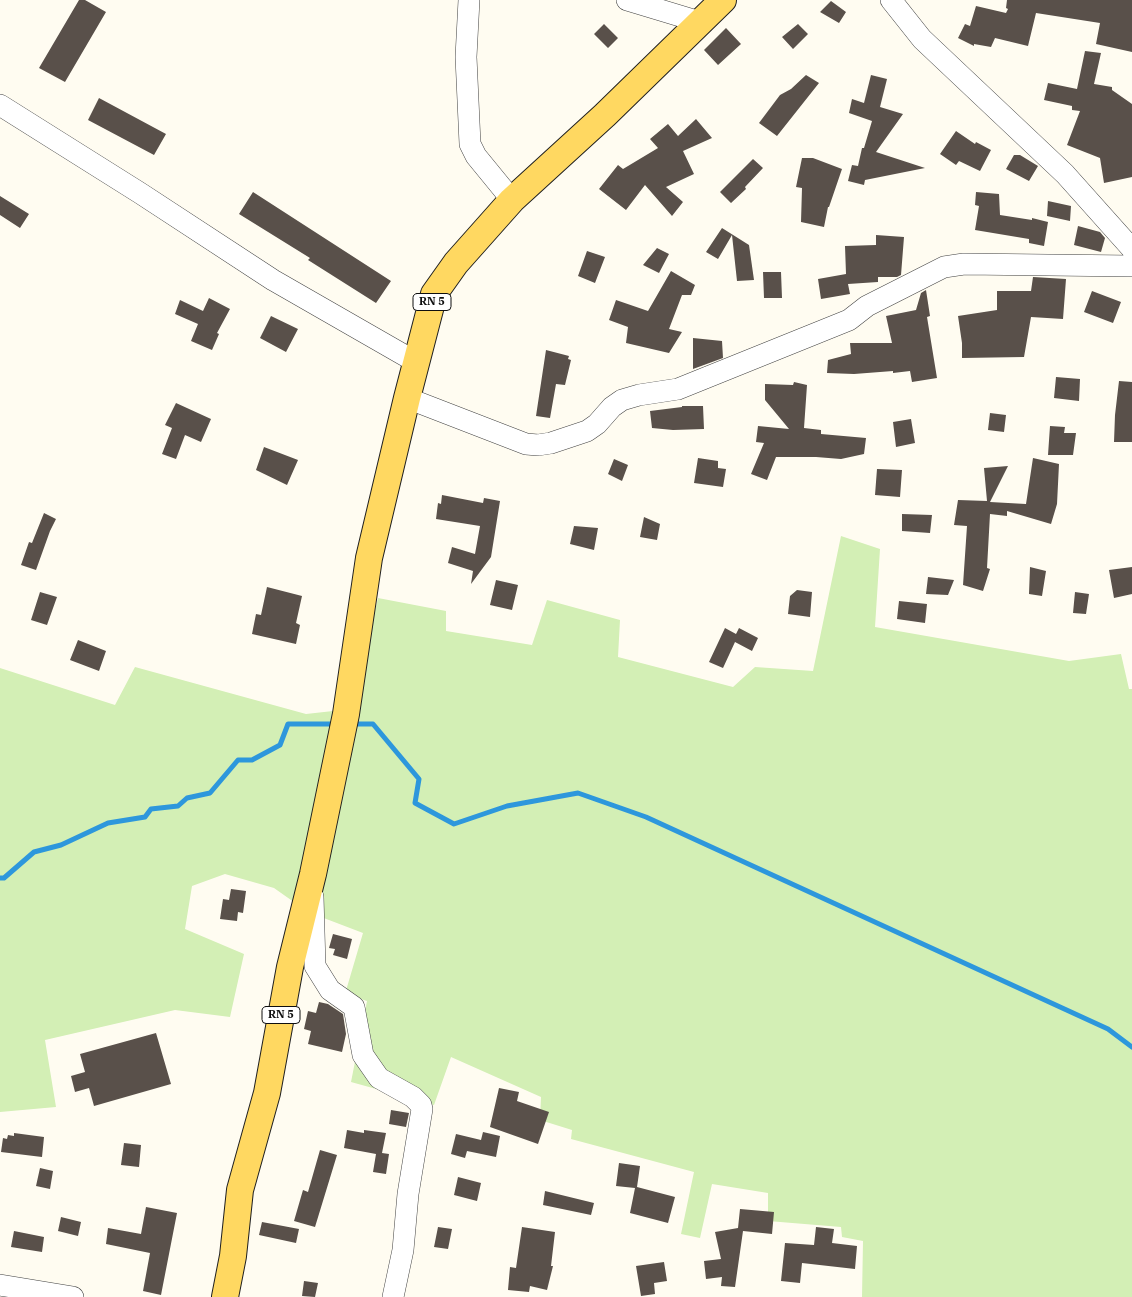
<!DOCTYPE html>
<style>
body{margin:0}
canvas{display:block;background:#fffcf1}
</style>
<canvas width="1132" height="1297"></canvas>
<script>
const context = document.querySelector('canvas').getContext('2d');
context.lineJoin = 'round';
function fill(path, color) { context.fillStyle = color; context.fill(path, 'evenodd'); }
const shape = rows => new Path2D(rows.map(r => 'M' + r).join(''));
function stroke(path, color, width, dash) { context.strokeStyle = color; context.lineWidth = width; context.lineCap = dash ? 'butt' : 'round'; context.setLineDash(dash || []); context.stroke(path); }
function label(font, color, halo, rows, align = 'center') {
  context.font = font + ' "IBM Plex Serif",serif'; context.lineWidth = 5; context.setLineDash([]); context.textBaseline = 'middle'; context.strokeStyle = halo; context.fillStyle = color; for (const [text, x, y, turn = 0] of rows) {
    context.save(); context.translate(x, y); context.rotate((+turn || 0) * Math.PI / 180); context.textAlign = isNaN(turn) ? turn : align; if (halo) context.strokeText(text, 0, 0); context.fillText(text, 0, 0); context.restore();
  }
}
fill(shape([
 [841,536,880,549,875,627,1069,661,1121,654,1129,689,1132,689,1132,1297,862,1297,863,1241,842,1237,841,1227,768,1221,768,1193,712,1184,700,1238,681,1234,694,1172,571,1139,572,1130,540,1120,541,1097,451,1057,434,1105,351,1082,367,1001,345,994,363,933,308,912,274,888,225,874,192,886,185,929,244,954,230,1017,175,1010,45,1040,56,1107,0,1112,0,668,115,705,135,667,306,714,351,709,378,598,446,611,446,631,532,645,547,600,620,620,618,657,733,687,755,667,813,671]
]), '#d3efb5');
stroke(shape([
 [353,724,373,724,419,779,415,803,454,824,507,806,578,793,646,817,1108,1029,1132,1047],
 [0,878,4,878,34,852,61,845,108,823,145,817,151,809,178,806,187,798,210,793,238,760,252,760,280,745,288,724,337,724]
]), '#2d97dc', 5);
fill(shape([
 [79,0,85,0,106,12,65,82,39,68],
 [1007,0,1132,0,1132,52,1096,44,1100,23,1036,13,1028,46,995,38,991,47,974,44,974,46,958,38,965,24,970,26,976,6,1006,13,1008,9,1006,8],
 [831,1,846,12,839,23,820,12],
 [604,24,618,38,608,48,594,34],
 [798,24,808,34,793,49,782,37],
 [726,28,741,44,718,65,704,50],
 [1085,51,1101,53,1094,84,1112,87,1112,90,1132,104,1132,177,1104,183,1100,158,1067,145,1080,111,1072,110,1072,106,1044,100,1048,83,1077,89],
 [806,75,819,83,777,136,759,123,780,95,791,89],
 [871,75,887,79,880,107,903,114,876,152,925,168,865,180,864,185,848,181,852,165,858,166,862,148,864,148,872,121,849,113,852,99,864,103],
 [99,98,166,134,154,155,88,120],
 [696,119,712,138,683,151,694,174,666,187,683,202,672,216,645,185,626,210,599,189,618,165,623,169,658,148,650,139,668,124,678,136],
 [956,131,975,144,976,142,991,150,980,171,959,161,956,165,940,154],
 [1014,155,1020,155,1038,166,1029,181,1006,169],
 [802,158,813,158,842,169,829,207,828,207,824,227,801,222,802,188,796,187],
 [753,159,763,168,745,187,746,189,731,203,720,192],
 [253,192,391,281,376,303,308,260,310,258,239,214],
 [976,192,999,194,1000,215,1032,220,1032,218,1048,222,1044,246,1029,243,1029,239,975,230,979,206,975,205],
 [0,196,29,214,20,228,0,215],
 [1048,201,1071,206,1070,221,1047,216],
 [1078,226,1100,232,1105,238,1101,252,1074,245],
 [722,228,749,245,754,280,737,281,732,235,718,259,706,252],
 [876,235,904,237,901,275,897,277,878,277,878,282,848,284,850,294,821,299,818,279,846,274,845,246,876,245],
 [657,248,669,254,659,273,643,265],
 [587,251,605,257,595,283,578,276],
 [671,271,695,285,691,295,682,295,669,329,682,332,669,353,626,343,628,327,609,320,616,300,648,311],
 [763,272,781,272,782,298,764,298],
 [1033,277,1066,279,1063,319,1031,317,1024,357,962,358,962,343,958,316,997,310,997,291,1031,291],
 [926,290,930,316,927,317,937,378,912,382,910,371,893,373,893,371,854,374,827,373,828,360,851,354,850,343,892,343,886,316,916,310,921,293],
 [1092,291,1121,302,1113,323,1084,312],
 [209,298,230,309,217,333,219,334,212,350,191,341,198,324,175,314,180,300,203,311],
 [271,316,298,329,286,352,260,338],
 [693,338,722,341,723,358,693,369],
 [546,350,569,356,568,359,571,360,565,385,556,384,550,418,536,416],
 [1056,377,1080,379,1079,401,1054,398],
 [1119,381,1132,382,1132,442,1114,442,1115,415],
 [794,382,807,385,804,428,821,430,821,434,866,438,864,454,841,459,816,457,776,457,767,480,751,474,764,443,756,442,758,426,789,429,765,400,765,384,793,385],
 [176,403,211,419,201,442,185,435,176,459,162,454,172,428,165,425],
 [682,406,703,406,704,429,673,430,652,428,650,411,682,407],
 [990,413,1006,415,1004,432,988,430],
 [911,419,915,443,896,447,893,422],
 [1050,426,1065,427,1064,433,1076,433,1073,455,1048,455],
 [264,447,298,460,287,485,256,470],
 [698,458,718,461,718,468,726,469,723,487,694,483],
 [1033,458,1059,464,1057,504,1051,524,1007,511,1007,516,990,514,987,568,990,569,983,591,963,585,967,526,954,525,958,500,987,501,984,468,1008,466,990,502,1026,504],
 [614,459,628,465,622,481,608,474],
 [877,469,902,470,900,497,875,495],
 [442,495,483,503,484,498,500,501,491,557,471,584,473,571,448,563,452,547,475,554,480,526,436,519,438,503,441,504],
 [44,513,56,519,50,531,36,570,21,565,29,542,32,543],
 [902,514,932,515,930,533,902,531],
 [644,517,660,524,657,540,640,537],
 [574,526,598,528,594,550,570,544],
 [1030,567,1046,571,1042,596,1029,594],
 [1132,567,1132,594,1114,598,1109,570],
 [928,577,954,580,948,595,926,594],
 [496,580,518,585,512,610,490,605],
 [267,587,302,596,296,623,300,625,296,644,252,634,256,614,261,615],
 [797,590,812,592,810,617,788,614,790,596],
 [40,592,57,597,47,625,31,620],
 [1075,592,1089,594,1086,614,1073,613],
 [899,601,927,604,925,623,897,619],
 [725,628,736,634,739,628,758,638,752,651,735,642,723,668,709,662],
 [78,640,106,651,99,671,70,660],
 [231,889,246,891,243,913,238,912,237,921,220,919,223,899,229,900],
 [333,934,352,939,347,959,333,955,335,949,329,948],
 [319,1002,328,1004,343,1014,346,1034,342,1052,308,1044,311,1031,304,1029,308,1011,316,1013],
 [156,1033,171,1084,94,1106,89,1088,75,1092,71,1076,85,1072,80,1054],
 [499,1088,519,1092,517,1101,549,1112,538,1144,490,1127],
 [391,1110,409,1113,406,1127,389,1124],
 [347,1130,364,1133,364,1130,386,1133,382,1153,389,1154,386,1174,373,1172,376,1154,344,1148],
 [483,1132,500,1136,496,1157,467,1151,465,1158,451,1154,456,1134,481,1140],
 [14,1133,44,1137,42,1157,1,1152,3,1138,7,1139,8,1135,14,1136],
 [124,1143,141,1145,139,1167,121,1165],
 [320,1150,337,1155,315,1227,294,1221,303,1190,308,1192],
 [619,1163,640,1166,637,1187,675,1197,668,1223,630,1213,635,1188,616,1186],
 [40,1168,53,1171,50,1189,36,1186],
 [458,1177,481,1183,477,1201,454,1195],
 [545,1191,594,1203,591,1215,543,1205],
 [146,1207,177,1213,161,1295,143,1291,150,1253,106,1244,108,1228,141,1234],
 [740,1209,774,1212,772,1234,743,1231,735,1287,721,1286,722,1277,706,1279,704,1261,721,1259,715,1232,738,1228],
 [61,1217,81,1222,78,1236,58,1231],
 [262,1222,299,1229,296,1243,259,1235],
 [438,1227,452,1229,448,1249,434,1247],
 [522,1227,555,1232,551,1266,553,1266,547,1290,530,1286,529,1292,508,1290,510,1267,516,1268],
 [816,1227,834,1229,832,1243,857,1246,855,1269,802,1263,800,1283,781,1281,785,1243,814,1245],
 [14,1231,44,1237,42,1252,11,1247],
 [664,1262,667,1281,654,1283,655,1294,641,1296,636,1266],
 [304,1281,318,1283,315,1297,302,1296]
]), '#59504a');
const minor = shape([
 [469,0,466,57,470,144,476,156,512,200],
 [627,0,700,22],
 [891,0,922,39,1065,174,1132,249],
 [0,105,140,193,273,280,416,362],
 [407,398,526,444,538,445,551,443,587,431,597,424,612,407,622,400,639,395,678,389,849,320,867,306,944,267,964,264,1132,266],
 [313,897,315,966,330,990,354,1007,363,1055,379,1078,413,1097,421,1105,422,1109,408,1194,403,1250,393,1297],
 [0,1285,73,1297]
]);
const major = shape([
 [225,1297,233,1256,240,1190,267,1093,290,967,313,874,346,714,369,558,407,398,434,294,456,263,512,200,605,115,723,0]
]);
stroke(minor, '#424242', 22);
stroke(major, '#202020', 28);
stroke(minor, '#fff', 21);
stroke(major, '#ffd861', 26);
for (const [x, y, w] of [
 [432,302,38],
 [281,1015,38]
]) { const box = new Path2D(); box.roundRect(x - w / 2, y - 8.5, w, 17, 4); context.fillStyle = '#fff'; context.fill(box); stroke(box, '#0f0f0f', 1); }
label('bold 11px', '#0f0f0f', null, [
 ["RN 5",432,302],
 ["RN 5",281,1015]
]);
</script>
